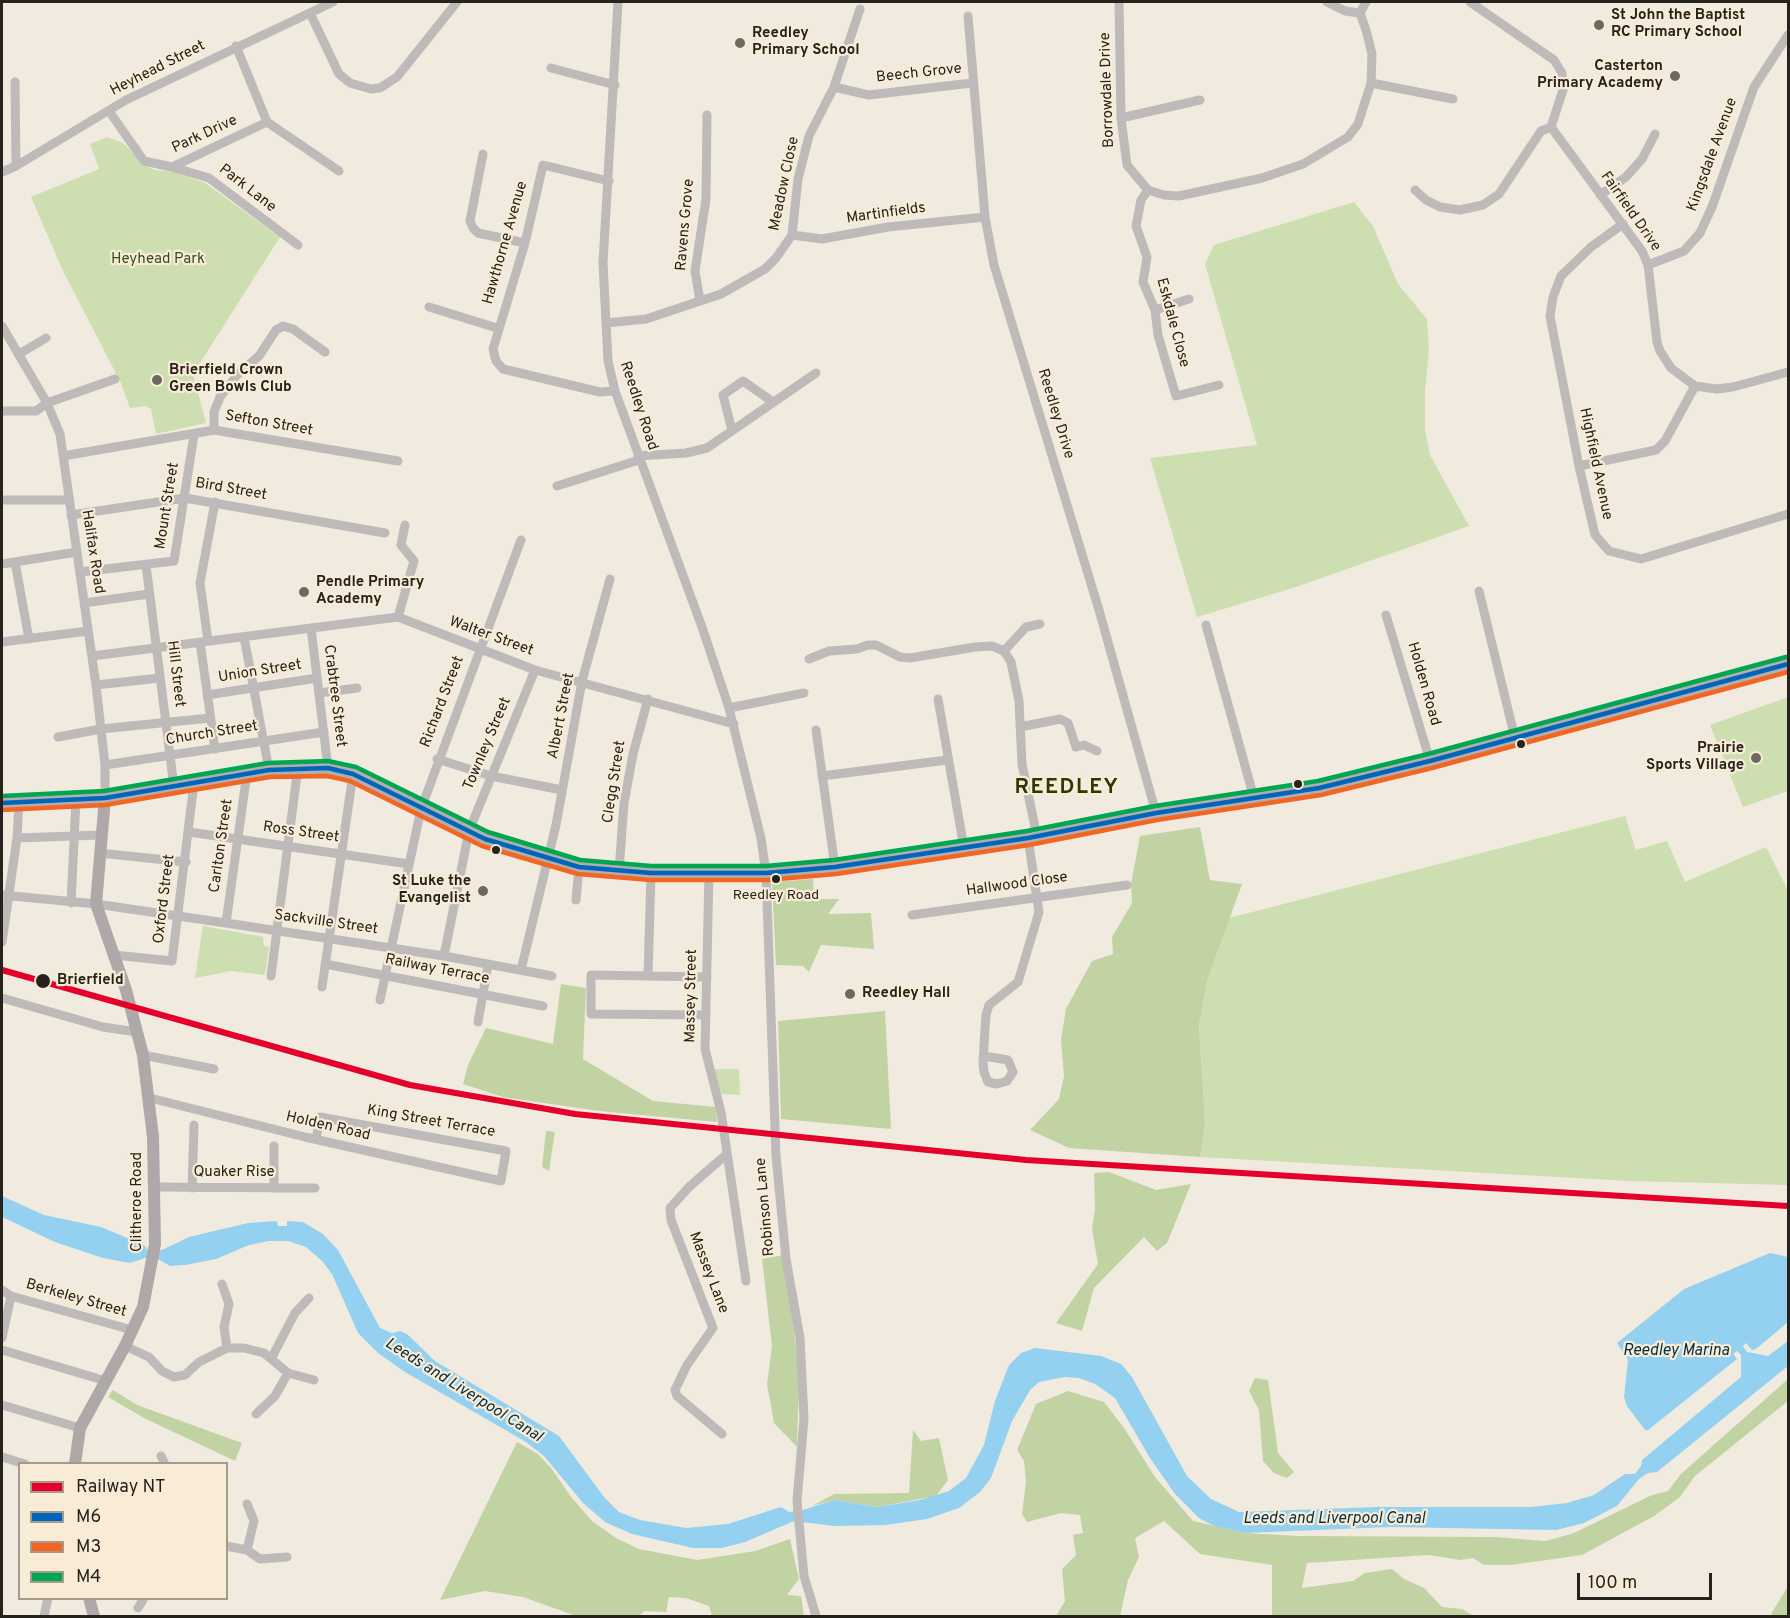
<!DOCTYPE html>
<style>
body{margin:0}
#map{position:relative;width:1790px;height:1618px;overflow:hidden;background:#f0eadf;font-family:Overpass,sans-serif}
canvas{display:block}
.frame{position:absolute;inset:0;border:3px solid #27221b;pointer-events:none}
.legend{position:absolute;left:18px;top:1462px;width:210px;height:138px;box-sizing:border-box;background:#f8ecd7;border:2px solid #a49b8c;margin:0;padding:8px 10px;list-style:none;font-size:18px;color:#27221b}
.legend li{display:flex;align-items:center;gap:12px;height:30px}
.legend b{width:30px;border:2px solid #a49b8c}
.scale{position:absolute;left:1577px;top:1573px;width:135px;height:27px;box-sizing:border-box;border:3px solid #27221b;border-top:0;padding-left:8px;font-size:18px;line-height:21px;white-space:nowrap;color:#27221b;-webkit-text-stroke:4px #f8ecd7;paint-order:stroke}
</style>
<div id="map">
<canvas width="1790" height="1618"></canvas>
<div class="frame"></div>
<ul class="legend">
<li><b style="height:8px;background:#e4002b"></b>Railway NT</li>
<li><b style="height:8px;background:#0065bd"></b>M6</li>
<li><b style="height:8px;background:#f26522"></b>M3</li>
<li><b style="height:8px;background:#00a651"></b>M4</li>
</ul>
<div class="scale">100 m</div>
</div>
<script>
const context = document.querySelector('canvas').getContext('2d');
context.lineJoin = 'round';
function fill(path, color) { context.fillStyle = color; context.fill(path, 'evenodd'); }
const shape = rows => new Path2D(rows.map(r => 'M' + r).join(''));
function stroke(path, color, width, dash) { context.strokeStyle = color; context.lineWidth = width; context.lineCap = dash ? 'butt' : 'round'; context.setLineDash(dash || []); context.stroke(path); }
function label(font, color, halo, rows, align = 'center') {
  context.font = font + ' Overpass,sans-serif'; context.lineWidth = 4.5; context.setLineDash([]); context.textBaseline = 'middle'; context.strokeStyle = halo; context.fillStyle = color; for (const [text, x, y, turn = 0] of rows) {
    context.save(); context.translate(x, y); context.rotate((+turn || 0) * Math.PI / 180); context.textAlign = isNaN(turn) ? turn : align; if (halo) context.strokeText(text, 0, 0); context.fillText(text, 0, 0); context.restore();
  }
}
fill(shape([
 [107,137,123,143,146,166,155,170,175,172,205,183,280,237,193,374,206,423,156,434,151,409,146,406,130,408,121,383,63,271,31,197,99,169,90,144],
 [1354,202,1373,226,1398,284,1427,319,1429,350,1425,392,1425,429,1430,455,1469,526,1296,587,1197,617,1150,458,1257,445,1205,264,1214,245],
 [1788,697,1788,791,1743,807,1710,725],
 [1625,816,1636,850,1667,841,1685,882,1766,847,1788,891,1788,1185,1629,1181,1200,1157,1205,1123,1199,1025,1208,978,1229,918],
 [203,926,263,937,264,946,269,947,265,975,231,971,195,978],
 [712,1069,739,1069,740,1095,721,1094]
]), '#cddfb0');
fill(shape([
 [1200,827,1210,880,1242,884,1208,978,1199,1025,1205,1123,1200,1157,1069,1148,1030,1130,1059,1099,1064,1076,1061,1040,1066,1009,1092,961,1113,954,1112,937,1132,903,1131,884,1140,836],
 [813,879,814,899,839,899,828,914,871,913,874,949,821,945,809,972,803,966,776,965,772,882],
 [561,984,586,988,583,1059,653,1101,716,1107,717,1122,599,1111,503,1097,463,1084,468,1065,486,1028,553,1044],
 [885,1011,891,1129,781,1119,778,1021],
 [546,1131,555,1132,549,1171,542,1167],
 [1109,1172,1156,1190,1191,1184,1167,1243,1157,1251,1144,1237,1094,1288,1082,1331,1056,1323,1098,1264,1092,1229,1095,1209,1094,1173],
 [783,1255,794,1328,799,1383,797,1447,774,1423,767,1384,772,1346,762,1259],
 [1255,1378,1268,1380,1278,1453,1294,1472,1287,1478,1274,1473,1263,1461,1259,1410,1249,1391],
 [1788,1379,1788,1401,1695,1476,1680,1497,1654,1516,1582,1555,1511,1565,1484,1565,1473,1558,1461,1560,1428,1555,1307,1563,1302,1588,1353,1581,1365,1573,1392,1569,1404,1579,1424,1588,1442,1607,1462,1609,1474,1616,1272,1616,1272,1565,1200,1554,1164,1521,1135,1538,1139,1557,1128,1580,1120,1616,1056,1616,1065,1601,1062,1569,1076,1555,1073,1535,1083,1533,1080,1515,1061,1513,1027,1522,1022,1514,1026,1481,1024,1461,1017,1450,1036,1404,1068,1391,1104,1402,1124,1428,1155,1477,1193,1521,1245,1533,1297,1536,1495,1537,1546,1541,1574,1533,1652,1495,1668,1491,1681,1474],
 [113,1390,137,1405,242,1443,235,1461,144,1418,108,1397],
 [913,1430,921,1441,939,1438,948,1480,936,1496,877,1507,834,1500,812,1506,834,1494,909,1493],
 [517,1442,538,1454,551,1468,571,1497,592,1521,616,1538,639,1549,697,1560,755,1551,790,1539,799,1579,787,1595,801,1596,804,1616,712,1616,709,1606,686,1598,669,1597,666,1612,644,1611,639,1616,576,1616,523,1597,485,1591,440,1600],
 [1788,1586,1788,1616,1773,1616,1771,1614]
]), '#c1d3a3');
fill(shape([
 [2,1196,44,1215,101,1227,144,1245,147,1249,162,1250,189,1237,248,1223,277,1221,278,1226,287,1226,287,1221,303,1222,323,1234,338,1250,380,1328,392,1333,400,1331,407,1334,435,1361,559,1436,604,1497,619,1512,640,1520,686,1528,728,1524,781,1507,789,1512,803,1510,834,1500,877,1507,920,1500,949,1491,966,1478,984,1445,995,1401,1009,1365,1021,1353,1035,1348,1101,1356,1121,1364,1132,1377,1187,1476,1211,1499,1239,1512,1377,1507,1531,1507,1567,1503,1594,1495,1625,1474,1635,1474,1641,1466,1642,1460,1741,1377,1741,1355,1737,1351,1733,1354,1737,1359,1648,1430,1645,1430,1627,1406,1624,1397,1628,1360,1617,1343,1684,1289,1770,1253,1788,1257,1788,1322,1756,1349,1752,1350,1746,1343,1743,1346,1747,1352,1768,1356,1788,1341,1788,1366,1657,1472,1648,1473,1639,1479,1617,1506,1584,1523,1556,1530,1389,1527,1245,1533,1214,1526,1199,1518,1175,1494,1150,1458,1115,1398,1095,1384,1079,1378,1065,1377,1039,1382,1030,1390,1012,1421,991,1478,980,1492,959,1508,927,1519,885,1525,834,1526,794,1521,745,1542,722,1548,693,1548,632,1534,605,1522,583,1503,544,1456,526,1442,405,1372,378,1353,358,1333,332,1274,322,1261,306,1247,288,1241,269,1241,249,1245,216,1259,185,1265,170,1266,160,1260,145,1258,130,1263,103,1258,55,1242,2,1217]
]), '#94d1f0');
stroke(shape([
 [618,2,603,263,608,361,615,391,702,627,729,708,761,838,766,873,776,1156,786,1259,800,1338,804,1419,797,1501,804,1576,816,1616],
 [1119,2,1121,118,1127,165,1148,190,1164,195,1179,196,1262,178,1303,164,1348,137,1358,124,1371,83,1372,54,1366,30,1360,13,1345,11,1327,2],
 [1470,2,1554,60,1562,73,1563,90,1551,127],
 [310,13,339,74,350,83,371,89,380,88,397,77,457,2],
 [1360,13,1366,2],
 [968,16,985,217,994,265,1099,610,1156,813],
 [236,46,267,122,339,171],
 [551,68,615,85],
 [15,82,16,166],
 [1371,83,1453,99],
 [834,87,869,95,972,83],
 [109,111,144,161,172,167,267,122],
 [1121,118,1200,100],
 [1551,127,1642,251,1648,265,1657,342,1660,351,1671,368,1695,386,1717,389,1733,387,1788,372],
 [483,154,470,221,473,228,478,233,525,243],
 [172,167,209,178,298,245],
 [2,172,16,166,126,100,333,2],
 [609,181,543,165,525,243,493,349,496,361,503,369,600,392,615,391],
 [1148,190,1141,200,1136,226,1147,257,1143,282,1155,310,1158,335,1176,396,1219,385],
 [1415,190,1426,200,1440,207,1460,210,1483,205,1499,194,1541,131,1551,127],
 [1600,195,1626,177,1642,159,1655,134],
 [1623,224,1591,247,1561,276,1553,297,1550,316,1579,466,1595,535,1609,551,1641,559,1788,514],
 [792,235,822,239,888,227,985,217],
 [1648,265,1684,251,1700,233,1712,207,1754,87,1788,35],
 [700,301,695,271,706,199,707,115],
 [429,307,497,328],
 [1155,310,1189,299],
 [606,323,646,319,721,294,765,269,776,258,792,235,798,179,809,136,834,87,860,9],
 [2,326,47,403,60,434,96,685,105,765,105,798],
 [19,354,46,338],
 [2,411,36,411,47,403,115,379],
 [214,430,214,412,220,397,237,375,259,356,276,330,283,326,293,329,325,352],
 [732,430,723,395,743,381,773,402],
 [63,456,214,430,398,461],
 [638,456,686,453,707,448,816,373],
 [1579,466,1656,450,1665,441,1695,386],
 [557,486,639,460],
 [2,500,68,500],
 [71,515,185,498,385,533],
 [15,562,29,639],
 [2,564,77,552],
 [146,565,174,787],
 [80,572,174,561,194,435],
 [1479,591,1515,738],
 [84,603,149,594],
 [1386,615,1430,761],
 [398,617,414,561,401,545,405,525],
 [1206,625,1254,798],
 [311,628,328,768],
 [244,637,269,770],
 [208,641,200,583,215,502],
 [2,642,88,631],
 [200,642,215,749],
 [1004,651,1011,662,1019,701,1022,764,1037,837],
 [1004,651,1026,627,1040,624],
 [92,656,398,617,535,670,734,724],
 [809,659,829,651,857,649,868,645,876,645,900,657,910,658,975,647,992,646,1004,651],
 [96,685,160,678],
 [319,693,357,688],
 [207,695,317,678],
 [938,699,964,848],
 [729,708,804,693],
 [1020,727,1060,719,1068,723,1076,747,1084,745,1097,751],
 [816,730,835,867],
 [58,737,101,729,210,718],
 [437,759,491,776,562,790],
 [105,765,324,732],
 [822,776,947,760],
 [189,832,409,864],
 [17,838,101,835],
 [99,853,186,862],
 [619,871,624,803,633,754,648,699],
 [709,873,705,1049,721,1112,746,1281],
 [2,895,96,904,226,923,444,956,552,976],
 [576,900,579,867],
 [71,903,76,800],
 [912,915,1127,885],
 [226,923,247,773],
 [2,942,17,838,19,802],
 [114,955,172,961,194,783],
 [444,956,469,831,535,670],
 [325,964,543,1006],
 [521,970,556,825,582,681,610,579],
 [271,976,298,767],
 [648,976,651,873],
 [322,987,353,774],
 [2,998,103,1027,137,1032],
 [380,1000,421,809,521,540],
 [706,1015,591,1014,591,975,707,977],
 [478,1022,488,965],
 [143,1055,214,1069],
 [984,1056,1008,1060,1013,1072,1007,1081,997,1084,988,1082,984,1072,983,1063,985,1029,986,1015,989,1005,1018,982,1039,912,1028,838],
 [150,1098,305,1137,501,1181,506,1151,320,1117,316,1139],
 [274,1146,274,1188],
 [154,1187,315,1188],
 [192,1188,194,1125],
 [222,1284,229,1304,224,1327,227,1348],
 [2,1290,11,1296,132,1330],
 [2,1338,11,1296],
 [125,1346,149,1357,162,1371,174,1377,185,1375,199,1362,227,1348,244,1348,264,1353,288,1373,314,1380],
 [2,1350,106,1381],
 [271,1359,295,1313,309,1298],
 [2,1405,80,1428],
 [256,1414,275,1396,288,1373],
 [722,1434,677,1396,675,1390,687,1365,713,1328,671,1220,670,1208,690,1186,727,1154],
 [161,1456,165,1464],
 [2,1457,25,1464],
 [226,1546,247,1550,260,1559,287,1557],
 [247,1550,254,1521,247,1504],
 [138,1608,144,1598],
 [44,1616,48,1598]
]), '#bebab9', 9);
stroke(shape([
 [75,1464,80,1428,125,1346,143,1307,155,1244,153,1137,143,1055,126,990,96,904,105,798],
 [89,1598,94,1616]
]), '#aea8a8', 12);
stroke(shape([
 [2,803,105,798,269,770,328,768,353,774,485,839,579,867,651,873,766,873,835,867,1028,838,1156,813,1319,788,1430,761,1788,664]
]), '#b3adab', 14);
stroke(shape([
 [2,803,105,798,269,770,328,768,353,774,485,839,579,867,651,873,766,873,835,867,1028,838,1156,813,1319,788,1430,761,1788,664]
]), '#0065bd', 4.5);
stroke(shape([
 [2,810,105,805,270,777,327,776,350,781,482,846,578,874,651,880,767,880,836,874,1029,845,1157,820,1321,795,1432,768,1788,672]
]), '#f26522', 4.5);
stroke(shape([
 [2,796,104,791,268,763,328,761,356,767,488,832,580,860,651,866,766,866,834,860,1027,831,1155,806,1318,781,1428,754,1786,657]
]), '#00a651', 4.5);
stroke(shape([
 [2,970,410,1085,575,1114,1026,1160,1788,1206]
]), '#e4002b', 6);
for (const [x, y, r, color] of [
 [1599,25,6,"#6d6860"],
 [740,43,6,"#6d6860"],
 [1675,76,6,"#6d6860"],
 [157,380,6,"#6d6860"],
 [304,592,6,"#6d6860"],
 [1521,744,5,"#27221b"],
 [1756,758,6,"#6d6860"],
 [1298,784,5,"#27221b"],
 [496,850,5,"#27221b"],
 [776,879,5,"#27221b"],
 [483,891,6,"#6d6860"],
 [43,981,8,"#27221b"],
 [850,994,6,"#6d6860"]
]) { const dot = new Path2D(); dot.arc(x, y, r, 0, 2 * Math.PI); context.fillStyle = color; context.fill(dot); stroke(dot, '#f8ecd7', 2); }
label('14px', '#27221b', '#f8ecd7', [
 ["Reedley Road",776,896]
]);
label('bold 15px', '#27221b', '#f8ecd7', [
 ["St John the Baptist",1611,16],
 ["RC Primary School",1611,33],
 ["Reedley",752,34],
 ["Primary School",752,51],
 ["Casterton",1663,67,"right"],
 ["Primary Academy",1663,84,"right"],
 ["Brierfield Crown",169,371],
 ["Green Bowls Club",169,388],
 ["Pendle Primary",316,583],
 ["Academy",316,600],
 ["Prairie",1744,749,"right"],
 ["Sports Village",1744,766,"right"],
 ["St Luke the",471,882,"right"],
 ["Evangelist",471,899,"right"],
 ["Reedley Hall",862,994]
], 'left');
label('15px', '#27221b', '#f8ecd7', [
 ["Heyhead Street",158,69,-27],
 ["Beech Grove",919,74,-6],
 ["Borrowdale Drive",1108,90,-92],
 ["Park Drive",205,135,-25],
 ["Kingsdale Avenue",1713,155,-70],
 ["Meadow Close",785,184,-78],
 ["Park Lane",247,189,38],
 ["Fairfield Drive",1630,212,55],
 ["Martinfields",886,214,-8],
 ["Ravens Grove",686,225,-85],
 ["Hawthorne Avenue",506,243,-74],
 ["Eskdale Close",1172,323,75],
 ["Reedley Road",638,406,72],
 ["Reedley Drive",1055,414,73],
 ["Sefton Street",269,424,10],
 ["Highfield Avenue",1595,464,78],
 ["Bird Street",231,490,10],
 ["Mount Street",168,506,-81],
 ["Halifax Road",92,552,81],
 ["Walter Street",491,637,20],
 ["Union Street",260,672,-9],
 ["Hill Street",175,674,83],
 ["Holden Road",1423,684,74],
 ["Crabtree Street",334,696,83],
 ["Richard Street",443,702,-69],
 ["Albert Street",562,716,-79],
 ["Church Street",212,734,-9],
 ["Townley Street",488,744,-67],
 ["Clegg Street",615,782,-81],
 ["Ross Street",301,833,8],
 ["Carlton Street",222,846,-82],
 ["Hallwood Close",1017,885,-8],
 ["Oxford Street",165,899,-83],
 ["Sackville Street",326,923,8],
 ["Railway Terrace",437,970,11],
 ["Massey Street",692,996,-89],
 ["King Street Terrace",431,1122,10],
 ["Holden Road",328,1127,13],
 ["Quaker Rise",234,1173],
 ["Clitheroe Road",138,1202,-90],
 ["Robinson Lane",766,1207,-95],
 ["Massey Lane",708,1273,69],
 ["Berkeley Street",76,1299,16]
]);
label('15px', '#364e17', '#f8ecd7', [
 ["Heyhead Park",158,260]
]);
label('bold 15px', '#27221b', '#f8ecd7', [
 ["Brierfield",57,981]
], 'left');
label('italic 16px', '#032e42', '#f8ecd7', [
 ["Reedley Marina",1676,1352],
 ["Leeds and Liverpool Canal",463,1391,32],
 ["Leeds and Liverpool Canal",1334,1520]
]);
context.letterSpacing = '1.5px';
label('bold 21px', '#293a03', '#f8ecd7', [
 ["REEDLEY",1067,789]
]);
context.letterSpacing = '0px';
</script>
